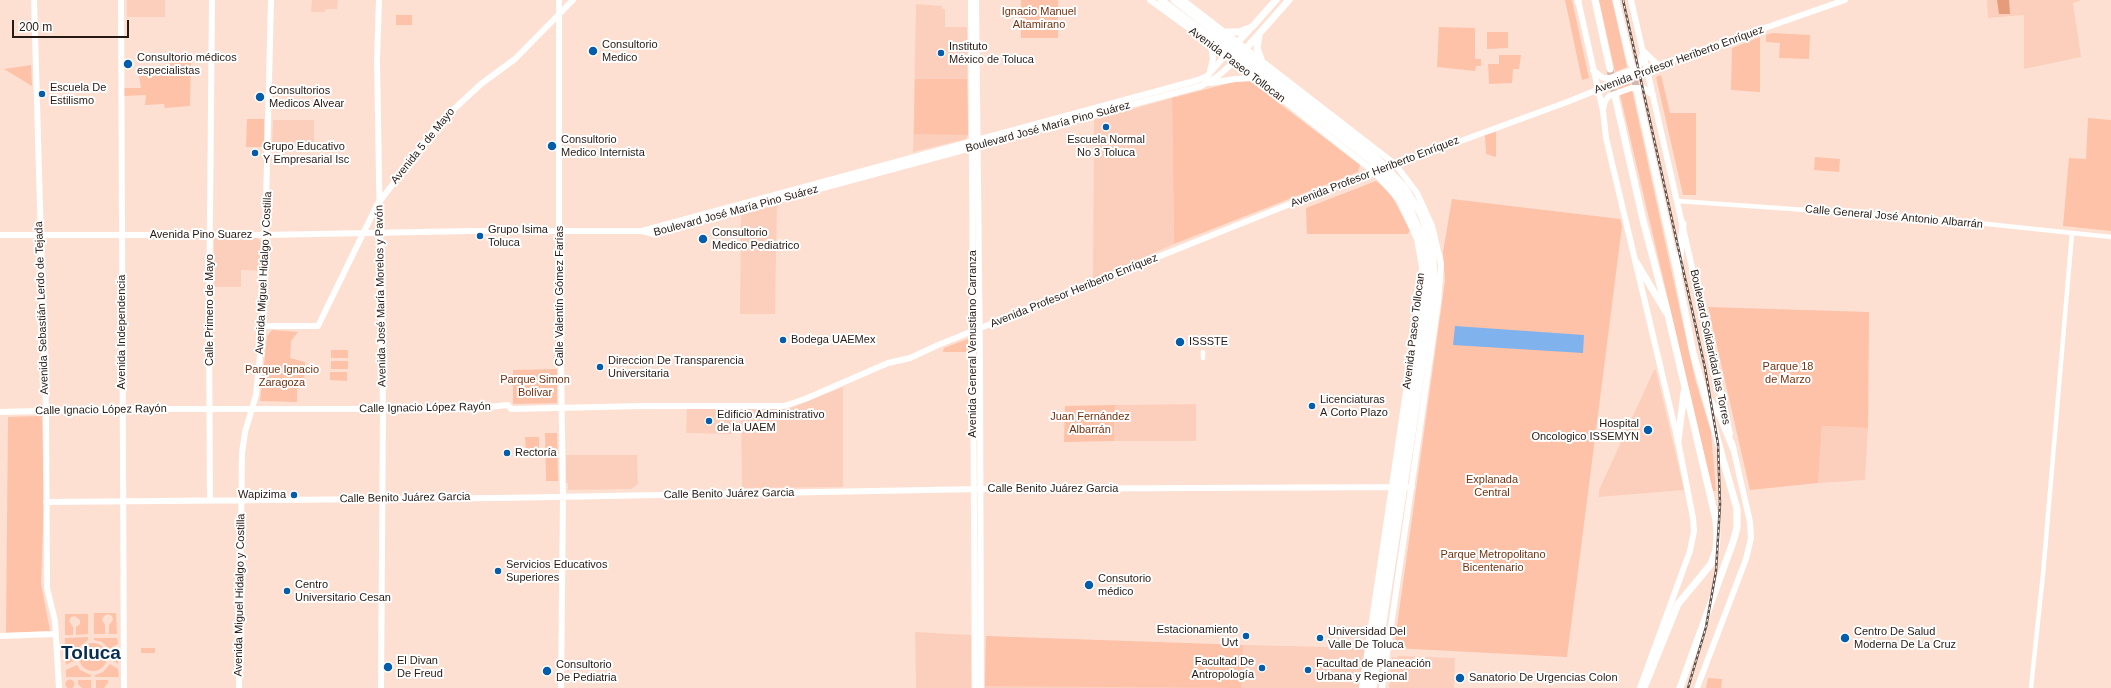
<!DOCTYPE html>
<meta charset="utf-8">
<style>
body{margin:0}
#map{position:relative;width:2111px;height:688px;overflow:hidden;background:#fee0d3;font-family:Helvetica,sans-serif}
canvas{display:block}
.scale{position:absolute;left:12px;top:20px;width:117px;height:18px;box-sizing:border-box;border:2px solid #271a14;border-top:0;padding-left:5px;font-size:12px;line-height:14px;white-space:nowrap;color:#271a14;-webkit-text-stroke:3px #fff;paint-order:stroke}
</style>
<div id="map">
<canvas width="2111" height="688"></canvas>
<div class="scale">200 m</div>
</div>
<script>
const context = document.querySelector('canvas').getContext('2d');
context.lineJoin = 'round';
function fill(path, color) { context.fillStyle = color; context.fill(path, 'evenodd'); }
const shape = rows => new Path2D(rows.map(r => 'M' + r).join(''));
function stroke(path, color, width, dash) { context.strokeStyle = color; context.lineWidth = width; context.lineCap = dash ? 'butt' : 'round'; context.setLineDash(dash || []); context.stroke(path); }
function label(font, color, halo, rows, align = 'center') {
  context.font = font + ' Helvetica,sans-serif'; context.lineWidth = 4; context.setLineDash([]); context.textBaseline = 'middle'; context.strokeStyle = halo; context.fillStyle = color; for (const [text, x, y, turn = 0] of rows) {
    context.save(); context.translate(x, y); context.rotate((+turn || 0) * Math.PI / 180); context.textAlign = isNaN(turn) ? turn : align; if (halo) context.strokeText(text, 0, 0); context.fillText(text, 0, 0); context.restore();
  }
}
fill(shape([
 [127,0,165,0,165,17,127,17],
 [312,0,338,0,337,9,325,9,325,12,311,12],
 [1987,0,2082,0,2073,3,2081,57,2024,69,2024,15,1988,18],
 [916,4,942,6,942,9,945,9,945,27,967,27,968,135,966,139,913,152],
 [1172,98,1174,244,1093,280,1094,120],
 [273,120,314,120,314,147,272,147],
 [777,205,775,314,740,314,741,215],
 [214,237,257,238,262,242,261,271,241,270,241,287,214,287],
 [1654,370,1656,370,1684,490,1599,497,1599,490],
 [843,387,843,487,742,488,741,408,791,408],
 [1196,404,1196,441,1114,441,1115,405],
 [687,408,732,409,732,434,686,433],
 [1822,426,1868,428,1865,480,1818,483],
 [566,455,637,455,638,484,631,489,568,490,568,483,565,483],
 [915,632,971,635,971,688,916,688],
 [986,636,1086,641,1366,648,1359,688,985,688],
 [1398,656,1455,658,1454,688,1389,688,1392,657,1397,658]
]), '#fccfbc');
fill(shape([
 [1021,0,1058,0,1058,38,1021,38],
 [1565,0,1572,0,1589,78,1582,80],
 [1599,0,1612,0,1627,67,1615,72],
 [396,15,412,15,412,25,396,25],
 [1439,27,1475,28,1475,59,1481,59,1481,66,1476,66,1475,71,1437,67],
 [1487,32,1508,32,1508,48,1487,49],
 [1772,33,1810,35,1809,59,1779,58,1780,43,1766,42,1766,35],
 [1760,37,1760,92,1731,90,1732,48],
 [1499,55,1521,55,1519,69,1513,69,1512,83,1489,84,1488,64,1499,64],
 [170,61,191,61,190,106,165,108,164,104,145,105,146,95,124,96,124,88,141,88,138,69,169,70],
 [31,65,32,86,4,69],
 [1661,75,1670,113,1696,113,1696,195,1683,195,1656,77],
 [915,79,967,79,968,135,914,134],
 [1242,80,1250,81,1360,165,1358,172,1174,244,1172,98],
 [1630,81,1695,379,1711,432,1716,491,1713,491,1618,86],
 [2088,118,2111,120,2111,231,2063,226,2069,158,2086,159],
 [247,119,264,119,264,147,246,147],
 [1496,132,1496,157,1486,154,1485,135],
 [1815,157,1840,159,1839,172,1814,170],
 [1376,181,1389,191,1410,230,1408,234,1307,234,1306,208],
 [1452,199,1620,219,1622,226,1567,657,1394,648,1445,281,1443,252],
 [1708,307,1869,312,1868,428,1822,426,1818,483,1750,490],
 [272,330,298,332,291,341,290,358,305,362,304,386,297,389,297,402,260,401,267,336],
 [973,337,973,352,943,352,944,348],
 [331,350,348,350,348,358,331,358],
 [331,361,348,361,348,369,331,369],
 [557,369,557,403,513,404,513,370],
 [330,372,347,372,347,381,330,380],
 [1115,405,1114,441,1064,442,1065,406],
 [42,416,44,501,41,583,50,631,6,633,8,417],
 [545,433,557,433,558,481,546,481],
 [525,437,539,437,539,451,526,452],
 [94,613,116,613,117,634,109,634,109,625,113,620,112,616,108,614,104,616,102,620,105,625,105,634,94,634],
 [65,614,88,614,88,634,76,635,76,627,80,624,80,620,75,616,71,617,69,621,73,627,73,635,65,635],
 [986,636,1243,645,1241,688,985,686],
 [88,637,88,640,77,649,65,644,65,638],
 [94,638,117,638,118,644,109,649,102,642,94,640],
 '79 657a14 14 0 1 1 28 0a14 14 0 1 1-28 0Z',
 [141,648,155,648,155,653,141,653],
 [65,650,75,655,75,660,66,665],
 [118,650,118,664,111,659,111,654],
 [110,664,118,669,119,677,95,677,95,675,103,672],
 [77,665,80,670,91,675,91,677,66,677,66,670],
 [1708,678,1722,679,1721,688,1706,688],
 '65.5 684a4.5 4.5 0 1 1 9 0a4.5 4.5 0 1 1-9 0Z',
 [78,680,91,680,91,688,82,688,78,684],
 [96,680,108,680,108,683,104,688,96,688]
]), '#fec2a8');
fill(shape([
 [1997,0,2009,0,2010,14,1999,14]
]), '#e69b7b');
fill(shape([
 [1455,326,1584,335,1583,353,1453,345]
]), '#80b3ed');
stroke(shape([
 [1610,69,1615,96],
 [1632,69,1637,90]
]), '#d3b8ad', 7, [7, 3.5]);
stroke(shape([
 [1678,201,1949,220,2111,237],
 [1203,352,1203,358],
 [2031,688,2043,574,2072,233]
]), '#fff', 4.5);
stroke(shape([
 [34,0,46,411,47,588,55,621,59,688],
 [121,0,124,688],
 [379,0,377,60,383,409,381,688],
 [559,0,559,232,563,496,561,688],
 [971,0,975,688],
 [976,0,980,361,981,688],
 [1150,0,1226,55,1374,172,1399,200,1417,239,1422,267,1420,297,1362,688],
 [1183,0,1395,164,1417,193,1432,226,1441,264,1438,303,1382,688],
 [1578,0,1603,111,1606,138,1678,441,1693,518,1694,531,1690,551,1640,688],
 [1631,0,1730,434],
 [1643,51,1658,65],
 [1593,70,1603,78,1610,78,1637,68,1641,62,1642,56],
 [1210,71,1213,59,1211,45],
 [1210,83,1235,79,1254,78],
 [1603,109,1605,101,1609,96,1631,88,1643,88,1653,95],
 [642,231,654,234,682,226,1201,86,1218,76,1234,62],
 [0,235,264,235,470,231,642,231,1198,80,1207,76,1226,55],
 [263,326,318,326,377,205,439,123,481,84,515,59,573,0],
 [0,412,125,409,471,409,508,405,511,409,643,406,784,406,805,399,888,363,910,358,938,345,1300,200,1567,102,1659,65,1845,0],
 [210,500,209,324,212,0],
 [46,502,499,498,981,489,1412,487],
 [1,636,56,634],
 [239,688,242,453,245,432,256,395,263,326,271,0],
 [1697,688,1746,559,1751,538,1750,522,1732,443]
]), '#fff', 6);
stroke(shape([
 [1161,0,1261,75,1371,161,1389,179,1408,204,1422,237,1426,253,1427,289,1368,688],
 [1174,0,1375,156,1405,188,1421,214,1427,231,1433,256,1434,290,1373,688],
 [1578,0,1578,2],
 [1595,0,1610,69],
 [1616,0,1631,64],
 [1227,32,1239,32,1252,27,1276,0],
 [1259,35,1257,48,1262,62],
 [1226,55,1249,30],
 [1234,62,1289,0],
 [1637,90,1678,276,1693,353,1737,509,1737,528,1733,542,1680,688],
 [1615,96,1643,220,1668,315,1716,520,1717,535,1716,550,1711,564,1678,604,1644,688],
 [1636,262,1666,312],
 [1679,270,1683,224],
 [1705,393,1720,416,1733,448],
 [1678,441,1684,392],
 [1382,645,1386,662]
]), '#fff', 7);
const rail = shape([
 [1623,0,1705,368,1718,444,1720,504,1716,571,1706,627,1688,688]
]);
stroke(rail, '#625048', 2.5);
stroke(rail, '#fff', 1, [3]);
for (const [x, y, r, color] of [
 [593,51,5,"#045dab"],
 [941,53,4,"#045dab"],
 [128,64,5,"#045dab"],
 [42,94,4,"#045dab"],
 [260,97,5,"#045dab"],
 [1106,127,4,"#045dab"],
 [552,146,5,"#045dab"],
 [255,153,4,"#045dab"],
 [480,236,4,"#045dab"],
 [703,239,5,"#045dab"],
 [783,340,4,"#045dab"],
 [1180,342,5,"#045dab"],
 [600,367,4,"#045dab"],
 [1312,406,4,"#045dab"],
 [709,421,4,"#045dab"],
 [1648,430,5,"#045dab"],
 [507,453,4,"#045dab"],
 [294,495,4,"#045dab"],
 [498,571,4,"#045dab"],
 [1089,585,5,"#045dab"],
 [287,591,4,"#045dab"],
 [1246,636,4,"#045dab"],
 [1320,638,4,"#045dab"],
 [1845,638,5,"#045dab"],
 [388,667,5,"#045dab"],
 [1262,668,4,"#045dab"],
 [1308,670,4,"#045dab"],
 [547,671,5,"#045dab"],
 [1460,678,5,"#045dab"]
]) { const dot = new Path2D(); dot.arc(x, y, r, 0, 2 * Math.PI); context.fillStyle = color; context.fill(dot); stroke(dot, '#fff', 1.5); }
label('11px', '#74310f', '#fff', [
 ["Ignacio Manuel",1039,12],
 ["Altamirano",1039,25],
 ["Parque 18",1788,367],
 ["de Marzo",1788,380],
 ["Parque Ignacio",282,370],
 ["Zaragoza",282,383],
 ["Parque Simon",535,380],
 ["Bolívar",535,393],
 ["Juan Fernández",1090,417],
 ["Albarrán",1090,430],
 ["Explanada",1492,480],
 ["Central",1492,493],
 ["Parque Metropolitano",1493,555],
 ["Bicentenario",1493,568]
]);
label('11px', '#271a14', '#fff', [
 ["Consultorio",602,45],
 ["Medico",602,58],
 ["Instituto",949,47],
 ["México de Toluca",949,60],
 ["Consultorio médicos",137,58],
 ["especialistas",137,71],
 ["Escuela De",50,88],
 ["Estilismo",50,101],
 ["Consultorios",269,91],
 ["Medicos Alvear",269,104],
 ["Consultorio",561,140],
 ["Medico Internista",561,153],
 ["Escuela Normal",1106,140,"center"],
 ["No 3 Toluca",1106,153,"center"],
 ["Grupo Educativo",263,147],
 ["Y Empresarial Isc",263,160],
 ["Grupo Isima",488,230],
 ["Toluca",488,243],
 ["Consultorio",712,233],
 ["Medico Pediatrico",712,246],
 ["Bodega UAEMex",791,340],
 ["ISSSTE",1189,342],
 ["Direccion De Transparencia",608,361],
 ["Universitaria",608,374],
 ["Licenciaturas",1320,400],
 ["A Corto Plazo",1320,413],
 ["Edificio Administrativo",717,415],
 ["de la UAEM",717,428],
 ["Hospital",1639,424,"right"],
 ["Oncologico ISSEMYN",1639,437,"right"],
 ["Rectoría",515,453],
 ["Wapizima",286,495,"right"],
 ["Servicios Educativos",506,565],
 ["Superiores",506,578],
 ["Consutorio",1098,579],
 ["médico",1098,592],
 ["Centro",295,585],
 ["Universitario Cesan",295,598],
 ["Estacionamiento",1238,630,"right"],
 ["Uvt",1238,643,"right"],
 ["Universidad Del",1328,632],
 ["Valle De Toluca",1328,645],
 ["Centro De Salud",1854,632],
 ["Moderna De La Cruz",1854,645],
 ["El Divan",397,661],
 ["De Freud",397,674],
 ["Facultad De",1254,662,"right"],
 ["Antropología",1254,675,"right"],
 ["Facultad de Planeación",1316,664],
 ["Urbana y Regional",1316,677],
 ["Consultorio",556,665],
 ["De Pediatria",556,678],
 ["Sanatorio De Urgencias Colon",1469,678]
], 'left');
label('11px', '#271a14', '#fff', [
 ["Avenida Profesor Heriberto Enríquez",1679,60,-20],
 ["Avenida Paseo Tollocan",1237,65,37],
 ["Boulevard José María Pino Suárez",1048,127,-15],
 ["Avenida 5 de Mayo",423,146,-51],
 ["Avenida Profesor Heriberto Enríquez",1375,172,-21],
 ["Boulevard José María Pino Suárez",736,211,-15],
 ["Calle General José Antonio Albarrán",1894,217,5],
 ["Avenida Pino Suarez",201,235],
 ["Avenida Miguel Hidalgo y Costilla",264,273,-87],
 ["Avenida Profesor Heriberto Enríquez",1074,291,-22],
 ["Avenida José María Morelos y Pavón",381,296,-91],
 ["Calle Valentín Gómez Farías",560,296,-90],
 ["Avenida Sebastián Lerdo de Tejada",42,308,-92],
 ["Calle Primero de Mayo",210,310,-90],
 ["Avenida Paseo Tollocan",1414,331,-83],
 ["Avenida Independencia",122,332,-90],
 ["Avenida General Venustiano Carranza",973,344,-90],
 ["Boulevard Solidaridad las Torres",1710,347,78],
 ["Calle Ignacio López Rayón",425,408,-1],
 ["Calle Ignacio López Rayón",101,410,-1],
 ["Calle Benito Juárez Garcia",1053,489],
 ["Calle Benito Juárez Garcia",729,494,-1],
 ["Calle Benito Juárez Garcia",405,498,-1],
 ["Avenida Miguel Hidalgo y Costilla",240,595,-89]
]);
label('bold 19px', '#082d53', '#fff', [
 ["Toluca",91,654]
]);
</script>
